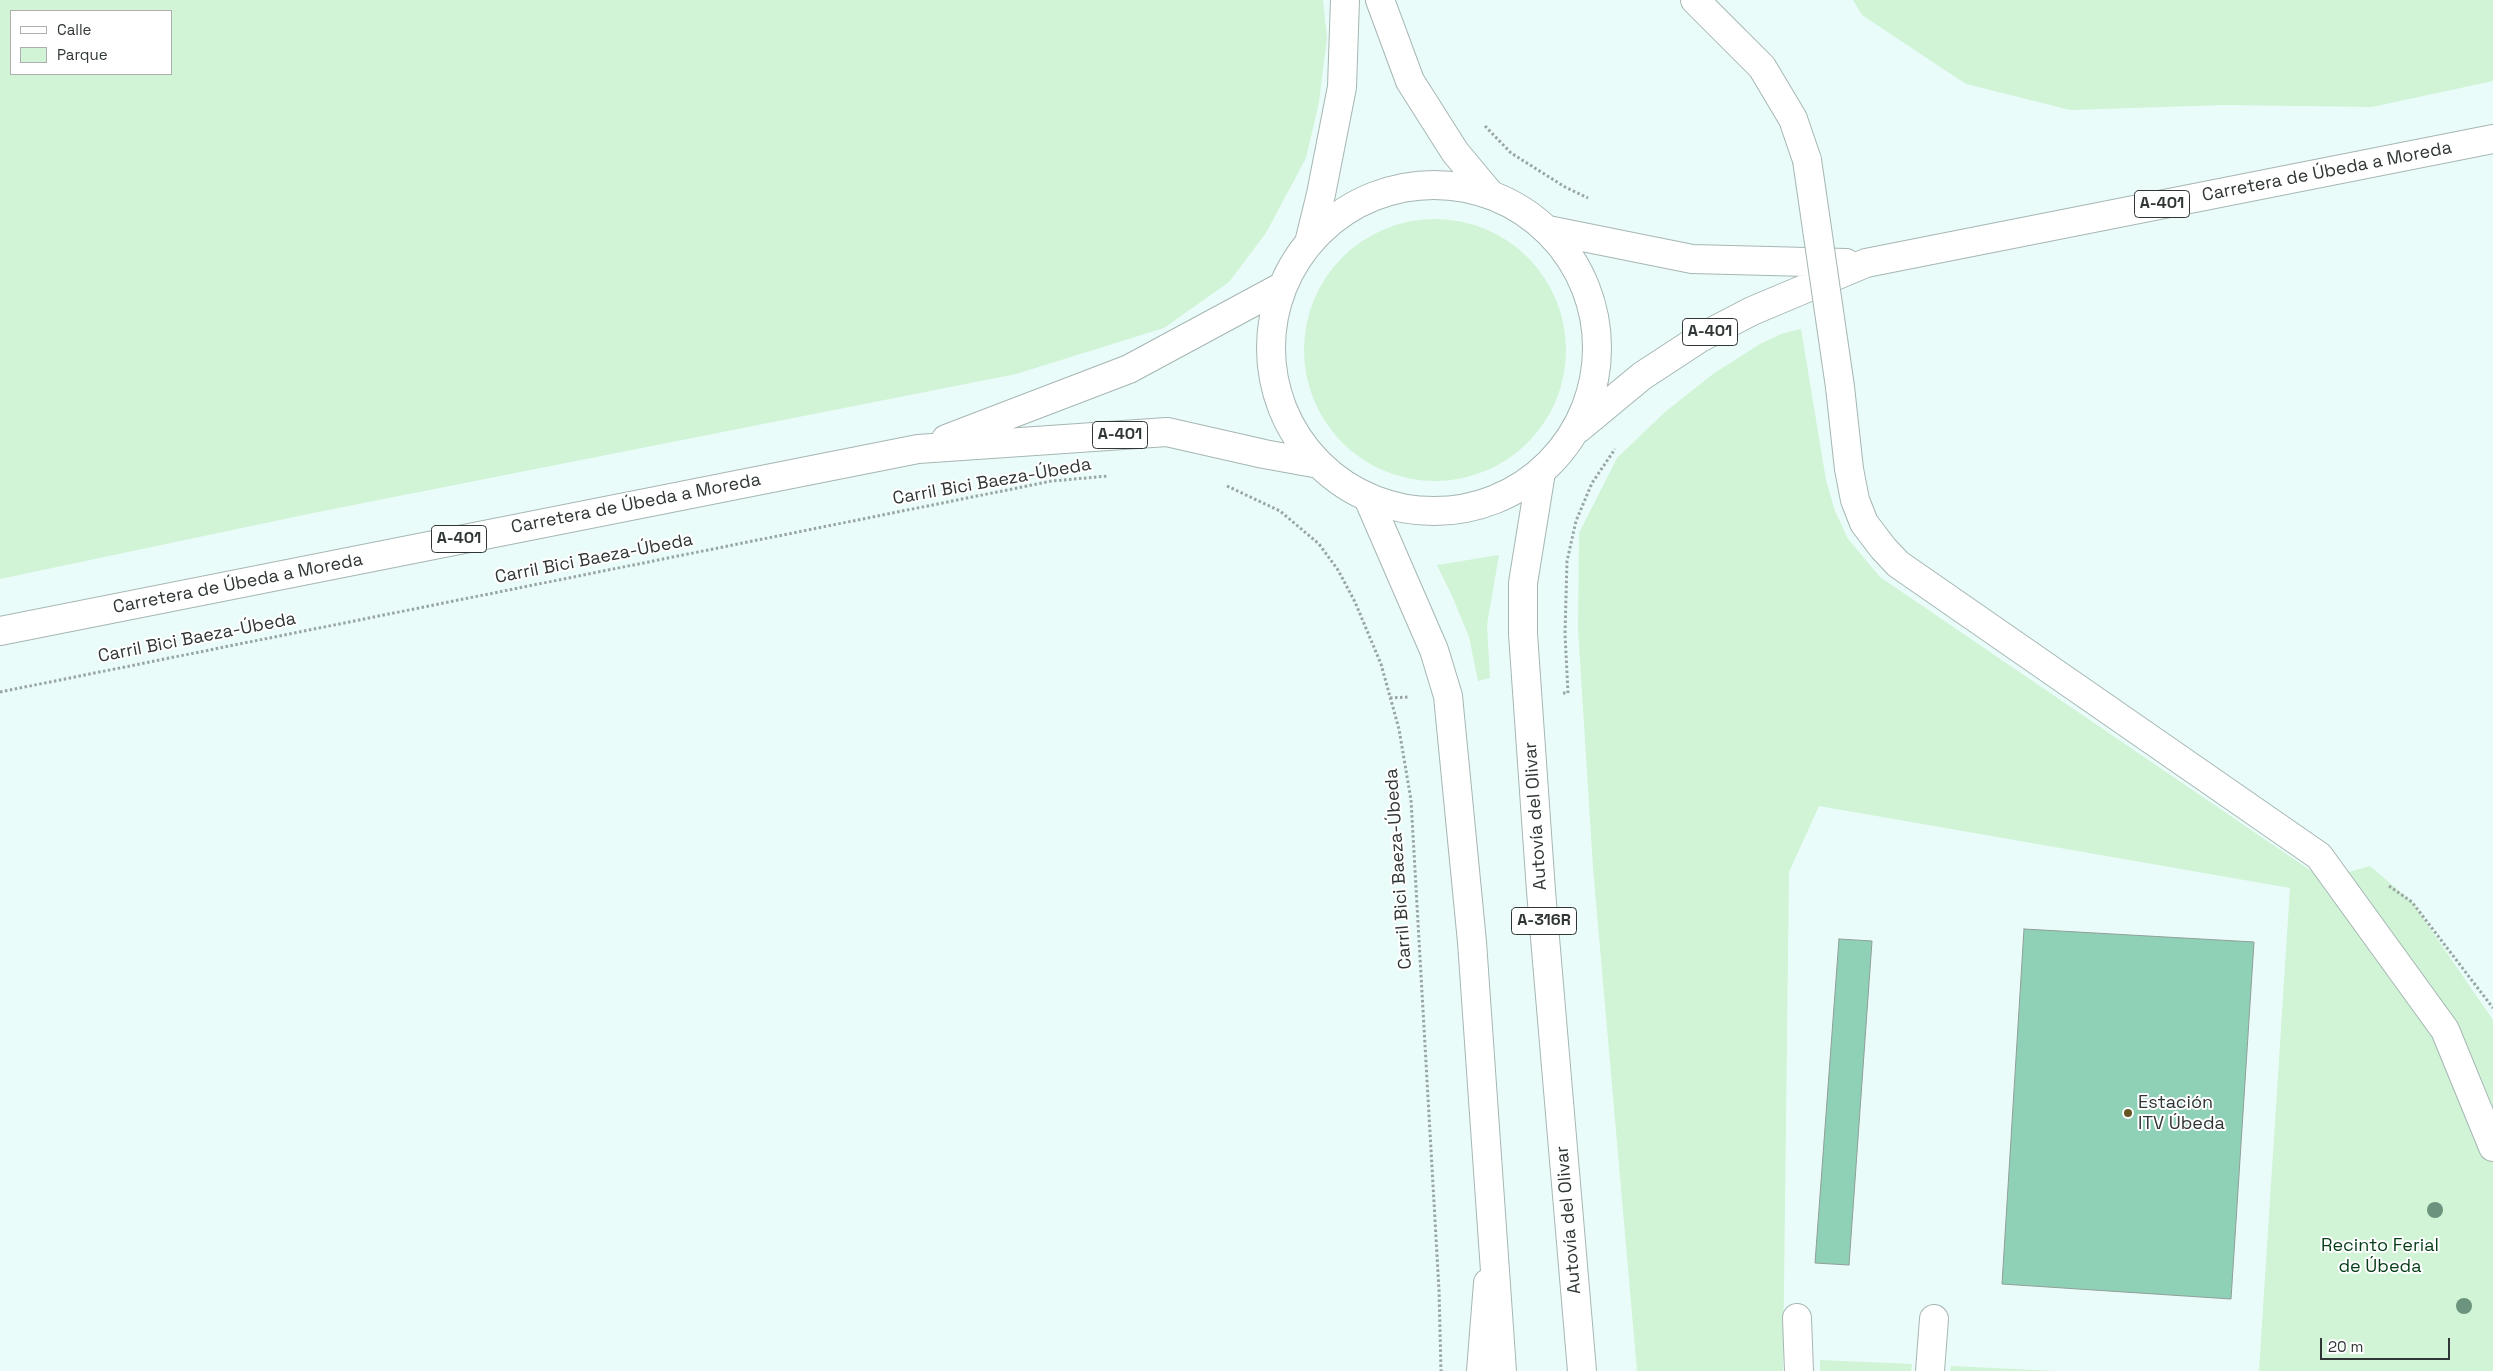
<!DOCTYPE html>
<meta charset="utf-8">
<style>
body{margin:0}
#map{position:relative;width:2493px;height:1371px;overflow:hidden;background:#eafcf9;font-family:"Space Grotesk",sans-serif}
canvas{display:block}
.legend{position:absolute;left:10px;top:10px;width:162px;height:65px;box-sizing:border-box;background:#fff;border:1px solid #acafae;margin:0;padding:6px 9px;list-style:none;font-size:15px;color:#2f3635}
.legend li{display:flex;align-items:center;gap:10px;height:25px}
.legend b{width:25px;border:1px solid #acafae}
.scale{position:absolute;left:2320px;top:1338px;width:130px;height:22px;box-sizing:border-box;border:2px solid #2f3635;border-top:0;padding-left:6px;font-size:15px;line-height:18px;white-space:nowrap;color:#2f3635;-webkit-text-stroke:4px #fff;paint-order:stroke}
</style>
<div id="map">
<canvas width="2493" height="1371"></canvas>
<ul class="legend">
<li><b style="height:6px;background:#fff"></b>Calle</li>
<li><b style="height:14px;background:#d1f3d6"></b>Parque</li>
</ul>
<div class="scale">20 m</div>
</div>
<script>
const context = document.querySelector('canvas').getContext('2d');
context.lineJoin = 'round';
function fill(path, color) { context.fillStyle = color; context.fill(path, 'evenodd'); }
const shape = rows => new Path2D(rows.map(r => 'M' + r).join(''));
function stroke(path, color, width, dash) { context.strokeStyle = color; context.lineWidth = width; context.lineCap = dash ? 'butt' : 'round'; context.setLineDash(dash || []); context.stroke(path); }
function label(font, color, halo, rows, align = 'center') {
  context.font = font + ' "Space Grotesk",sans-serif'; context.lineWidth = 4; context.setLineDash([]); context.textBaseline = 'middle'; context.strokeStyle = halo; context.fillStyle = color; for (const [text, x, y, turn = 0] of rows) {
    context.save(); context.translate(x, y); context.rotate((+turn || 0) * Math.PI / 180); context.textAlign = isNaN(turn) ? turn : align; if (halo) context.strokeText(text, 0, 0); context.fillText(text, 0, 0); context.restore();
  }
}
fill(shape([
 [0,0,1323,0,1327,38,1319,102,1306,158,1266,233,1229,282,1164,328,1016,374,313,513,0,579],
 [11,11,171,11,171,74,11,74],
 [1853,0,2493,0,2493,81,2372,107,2225,105,2070,110,1966,84,1862,15],
 '1304 350a131 131 0 1 1 262 0a131 131 0 1 1-262 0Z',
 [1801,329,1826,480,1835,511,1848,539,1880,577,2323,879,2370,866,2412,902,2493,1020,2493,1371,2259,1371,2290,888,1819,806,1789,872,1783,1371,1637,1371,1593,868,1578,630,1579,533,1617,458,1665,412,1713,374,1760,344,1781,334],
 [1499,555,1487,625,1490,678,1478,681,1469,637,1453,598,1437,565],
 [1820,1360,1912,1364,1911,1371,1820,1371],
 [1951,1366,2057,1371,1950,1371]
]), '#d1f3d6');
const building = shape([
 [2024,929,2254,942,2231,1299,2002,1284,2024,929],
 [1839,939,1872,941,1849,1265,1815,1263,1839,939]
]);
fill(building, '#8fd1b7');
stroke(building, '#8f9e98', 1);
const minor = shape([
 [1380,0,1410,81,1455,152,1490,194],
 [1695,0,1762,67,1793,119,1807,160],
 [1309,243,1321,194,1342,87,1345,0],
 [1840,387,1849,469,1855,500,1864,523,1883,548,1898,564,2319,856,2445,1030,2493,1147],
 [1797,1318,1799,1371],
 [1481,1371,1488,1283],
 [1930,1371,1934,1319]
]);
const major = shape([
 '1271 348a163 163 0 1 1 326 0a163 163 0 1 1-326 0Z',
 [1548,230,1692,259,1846,263],
 [1578,429,1642,376,1700,338,1752,311,1866,263,2493,139],
 [946,439,1129,369,1283,286],
 [0,631,918,449,1167,432,1264,454,1319,464]
]);
const highway = shape([
 [1541,472,1523,583,1523,634,1541,891,1582,1371],
 [1368,498,1434,650,1448,696,1472,942,1502,1371]
]);
stroke(minor, '#a5b6b3', 30);
stroke(major, '#a5b6b3', 30);
stroke(highway, '#a5b6b3', 30);
stroke(shape([
 [1485,126,1511,153,1565,187,1588,198],
 [1227,486,1280,511,1319,544,1338,570,1355,602,1381,664,1399,729,1411,800,1439,1290,1441,1371],
 [0,692,1052,481,1108,476],
 [1563,693,1568,693,1565,634,1567,561,1576,521,1592,483,1615,449],
 [1390,698,1409,697],
 [2389,886,2412,902,2493,1008]
]), '#98a5a3', 3, [2.5, 2.5]);
stroke(minor, '#fff', 28);
stroke(major, '#fff', 28);
stroke(highway, '#fff', 28);
const minorBridge = shape([
 [1807,160,1840,387]
]);
stroke(minorBridge, '#a5b6b3', 30, []);
stroke(minorBridge, '#fff', 28);
context.fillStyle = '#6c937d';
for (const [x, y] of [
 [2435,1210],
 [2464,1306]
]) { context.beginPath(); context.arc(x, y, 8, 0, 2 * Math.PI); context.fill(); }
for (const [x, y, r, color] of [
 [2128,1113,5,"#655623"]
]) { const dot = new Path2D(); dot.arc(x, y, r, 0, 2 * Math.PI); context.fillStyle = color; context.fill(dot); stroke(dot, '#fff', 2); }
for (const [x, y, w] of [
 [2162,204,55],
 [1710,332,55],
 [1120,435,55],
 [459,539,55],
 [1544,921,65]
]) { const box = new Path2D(); box.roundRect(x - w / 2, y - 13.5, w, 27, 4); context.fillStyle = '#fff'; context.fill(box); stroke(box, '#2f3635', 1); }
label('bold 16px', '#2f3635', null, [
 ["A-401",2162,204],
 ["A-401",1710,332],
 ["A-401",1120,435],
 ["A-401",459,539],
 ["A-316R",1544,921]
]);
label('18px', '#2f3635', '#fff', [
 ["Carretera de Úbeda a Moreda",2327,172,-11],
 ["Carril Bici Baeza-Úbeda",992,482,-10],
 ["Carretera de Úbeda a Moreda",636,504,-11],
 ["Carril Bici Baeza-Úbeda",594,559,-11],
 ["Carretera de Úbeda a Moreda",238,584,-11],
 ["Carril Bici Baeza-Úbeda",197,638,-11],
 ["Autovía del Olivar",1536,816,-94],
 ["Carril Bici Baeza-Úbeda",1399,869,-94],
 ["Autovía del Olivar",1569,1220,-95]
]);
label('18px', '#2f3635', '#fff', [
 ["Estación",2138,1103],
 ["ITV Úbeda",2138,1124]
], 'left');
label('18px', '#043d17', '#fff', [
 ["Recinto Ferial",2380,1246],
 ["de Úbeda",2380,1267]
]);
</script>
